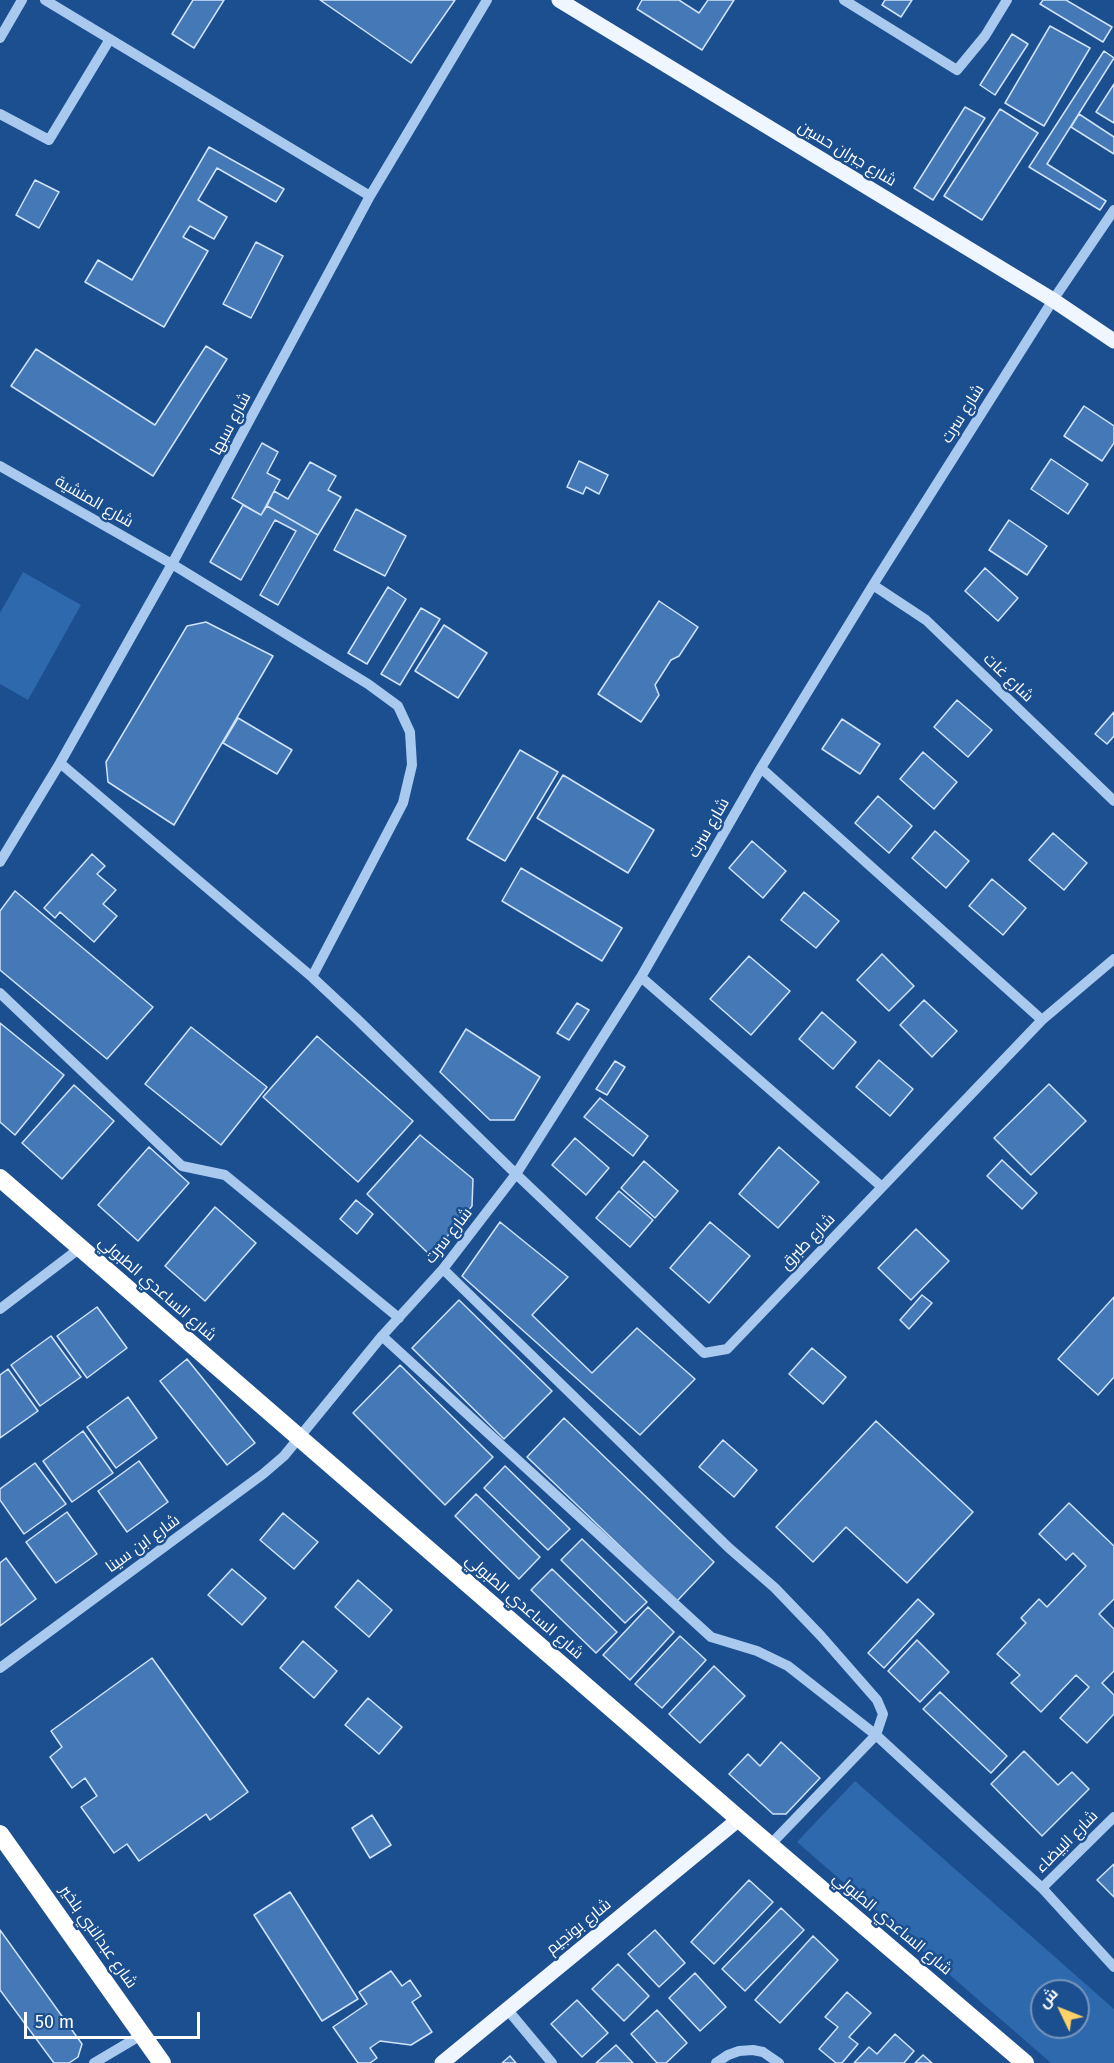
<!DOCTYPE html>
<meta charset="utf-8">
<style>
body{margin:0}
#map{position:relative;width:1114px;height:2063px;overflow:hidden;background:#1b4f8f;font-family:"Fira Sans",Cairo,sans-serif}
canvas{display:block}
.north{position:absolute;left:1030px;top:1979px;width:60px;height:60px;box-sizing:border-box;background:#1b4f8f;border:2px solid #7695bc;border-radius:50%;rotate:313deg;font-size:16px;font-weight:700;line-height:24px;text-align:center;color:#fff}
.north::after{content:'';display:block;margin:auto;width:21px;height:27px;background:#ffd166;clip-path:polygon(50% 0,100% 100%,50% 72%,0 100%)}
.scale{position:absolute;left:24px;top:2012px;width:176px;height:27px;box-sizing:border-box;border:3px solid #fff;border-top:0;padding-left:8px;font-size:18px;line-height:21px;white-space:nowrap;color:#fff;-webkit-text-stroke:4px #1b4f8f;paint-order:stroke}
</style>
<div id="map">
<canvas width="1114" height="2063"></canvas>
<div class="north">ش</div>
<div class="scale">50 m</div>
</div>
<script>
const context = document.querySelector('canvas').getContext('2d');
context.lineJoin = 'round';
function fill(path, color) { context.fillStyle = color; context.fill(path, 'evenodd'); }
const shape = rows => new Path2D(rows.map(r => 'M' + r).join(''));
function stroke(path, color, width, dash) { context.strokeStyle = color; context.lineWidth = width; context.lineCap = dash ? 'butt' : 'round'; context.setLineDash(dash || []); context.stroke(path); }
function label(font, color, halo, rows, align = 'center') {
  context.font = font + ' "Fira Sans",Cairo,sans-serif'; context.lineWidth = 5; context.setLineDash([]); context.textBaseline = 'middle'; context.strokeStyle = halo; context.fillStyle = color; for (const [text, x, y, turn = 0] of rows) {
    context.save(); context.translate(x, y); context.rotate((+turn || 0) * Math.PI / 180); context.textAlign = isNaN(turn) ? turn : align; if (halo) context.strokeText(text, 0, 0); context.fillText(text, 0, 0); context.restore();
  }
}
fill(shape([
 [23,572,81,605,28,700,0,684,0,613],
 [855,1781,1114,2009,1114,2063,1051,2063,797,1842],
 [1042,1991,1078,1991,1078,2027,1042,2027]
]), '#2e69ad');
const building = shape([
 [193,0,224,0,194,48,172,34,193,0],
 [320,0,455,0,411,63,320,0],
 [642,0,679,0,699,13,708,0,734,0,702,50,637,9,642,0],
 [885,0,912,0,901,17,882,5,885,0],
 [1043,0,1066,0,1112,27,1103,42,1040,4,1043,0],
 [1050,26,1090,48,1044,126,1005,103,1050,26],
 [1012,34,1028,44,995,95,980,85,1012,34],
 [1104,51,1114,58,1047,164,1106,201,1100,210,1029,167,1104,51],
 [1114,84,1114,123,1096,112,1114,84],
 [965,107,985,118,933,200,914,188,965,107],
 [1000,109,1038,133,982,220,944,196,1000,109],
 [1079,114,1114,137,1114,154,1071,127,1079,114],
 [209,147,284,189,276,202,217,168,198,200,227,217,214,239,190,226,183,237,208,251,164,327,85,282,98,260,132,280,209,147],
 [35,180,59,192,39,228,16,215,35,180],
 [256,242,283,256,251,318,223,304,256,242],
 [206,346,227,359,153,476,11,386,36,349,155,425,206,346],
 [1084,406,1114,426,1114,443,1102,461,1064,436,1084,406],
 [262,443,278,452,267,473,280,480,261,515,232,498,262,443],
 [1051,459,1088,484,1068,514,1031,489,1051,459],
 [579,461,608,475,599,494,586,487,583,494,567,487,579,461],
 [310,462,336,476,328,490,341,497,318,535,267,506,274,491,288,499,310,462],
 [243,505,261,515,267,506,318,535,278,605,260,595,296,531,275,520,241,580,210,562,243,505],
 [356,509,406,536,385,576,334,550,356,509],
 [1009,520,1047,546,1027,575,989,550,1009,520],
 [985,568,1018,598,998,621,965,591,985,568],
 [388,587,406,599,367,664,348,653,388,587],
 [659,601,698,627,679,656,671,660,655,685,659,695,641,722,598,694,659,601],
 [421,608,440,619,400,685,381,674,421,608],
 [206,622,273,656,174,825,108,782,106,762,187,626,206,622],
 [444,625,487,653,458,698,415,671,444,625],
 [957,700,992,730,968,757,934,727,957,700],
 [1114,712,1114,736,1107,744,1095,734,1114,712],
 [238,718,292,750,277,774,223,743,238,718],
 [842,719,880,744,860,774,822,749,842,719],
 [520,750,558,772,505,861,467,839,520,750],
 [923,752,957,782,934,809,900,779,923,752],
 [563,775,654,830,628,873,537,818,563,775],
 [878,796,912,826,889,853,855,823,878,796],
 [935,831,969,861,946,888,912,858,935,831],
 [1053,833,1087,863,1064,890,1029,860,1053,833],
 [752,841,786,871,763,898,729,868,752,841],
 [92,854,105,866,97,874,116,890,103,904,117,916,94,942,60,912,55,918,44,908,92,854],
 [521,868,622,928,602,961,502,901,521,868],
 [992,879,1026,908,1003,935,969,906,992,879],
 [15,891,153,1007,107,1059,0,970,0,911,15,891],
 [804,892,839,921,816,948,781,920,804,892],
 [882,954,914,986,889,1011,857,980,882,954],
 [749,956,790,991,751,1035,710,999,749,956],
 [924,1000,957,1031,932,1057,900,1025,924,1000],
 [577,1003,589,1010,569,1040,557,1033,577,1003],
 [822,1012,856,1042,833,1069,799,1039,822,1012],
 [0,1023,64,1075,15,1135,0,1122,0,1023],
 [191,1027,267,1087,221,1145,145,1084,191,1027],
 [466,1029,540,1077,514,1120,490,1120,440,1072,466,1029],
 [317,1036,413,1121,358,1182,263,1097,317,1036],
 [879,1060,913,1089,890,1116,856,1087,879,1060],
 [615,1061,625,1067,607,1095,596,1089,615,1061],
 [1049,1084,1086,1121,1031,1175,994,1138,1049,1084],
 [74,1085,114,1121,62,1179,22,1143,74,1085],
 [600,1098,648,1136,633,1156,584,1117,600,1098],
 [420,1135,473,1179,472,1206,431,1256,367,1194,420,1135],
 [575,1138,609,1168,586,1195,552,1165,575,1138],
 [149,1147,189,1183,138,1241,98,1205,149,1147],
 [779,1147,819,1182,778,1228,739,1194,779,1147],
 [1002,1160,1037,1193,1022,1209,987,1176,1002,1160],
 [644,1161,678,1191,655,1218,621,1188,644,1161],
 [619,1191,653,1220,630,1247,596,1218,619,1191],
 [356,1200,373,1214,357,1234,340,1219,356,1200],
 [215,1207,256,1243,205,1301,165,1266,215,1207],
 [500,1222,568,1277,532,1315,592,1373,637,1328,695,1379,640,1435,462,1276,500,1222],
 [710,1222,750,1256,709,1303,670,1268,710,1222],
 [916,1229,949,1261,911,1300,878,1268,916,1229],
 [922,1295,932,1303,909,1329,900,1320,922,1295],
 [1114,1297,1114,1377,1098,1395,1058,1359,1114,1297],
 [459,1300,552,1391,504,1439,412,1348,459,1300],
 [97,1307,127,1348,87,1378,57,1336,97,1307],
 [51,1336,81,1377,40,1406,11,1365,51,1336],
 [812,1348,846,1377,823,1404,789,1374,812,1348],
 [187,1359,255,1443,227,1465,160,1381,187,1359],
 [400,1365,493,1457,445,1505,353,1413,400,1365],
 [8,1369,38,1411,0,1438,0,1375,8,1369],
 [128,1397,157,1438,116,1468,87,1427,128,1397],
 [564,1418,714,1562,677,1601,527,1457,564,1418],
 [876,1421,973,1512,907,1583,846,1527,813,1562,776,1527,876,1421],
 [83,1431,113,1473,72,1502,43,1461,83,1431],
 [723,1440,757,1470,734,1497,699,1467,723,1440],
 [139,1461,168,1502,127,1532,98,1491,139,1461],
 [35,1463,66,1504,24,1534,0,1500,0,1489,35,1463],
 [505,1466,570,1529,548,1550,484,1488,505,1466],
 [476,1494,540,1557,519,1579,455,1516,476,1494],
 [1069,1503,1114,1546,1114,1599,1099,1614,1114,1629,1114,1671,1102,1683,1114,1695,1114,1714,1087,1743,1060,1718,1089,1687,1076,1675,1041,1712,1011,1683,1020,1675,997,1654,1026,1623,1021,1618,1039,1599,1047,1607,1086,1566,1073,1553,1066,1560,1039,1534,1069,1503],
 [67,1512,97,1554,56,1583,26,1542,67,1512],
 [283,1513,318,1542,294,1569,260,1540,283,1513],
 [582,1539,647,1602,625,1623,561,1560,582,1539],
 [6,1558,36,1599,0,1626,0,1563,6,1558],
 [232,1569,266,1598,242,1625,208,1595,232,1569],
 [552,1569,617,1632,596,1653,531,1590,552,1569],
 [358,1580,392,1610,369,1637,335,1607,358,1580],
 [918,1599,934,1614,884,1668,868,1653,918,1599],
 [648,1607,674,1632,630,1680,603,1655,648,1607],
 [680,1636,706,1660,662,1708,635,1684,680,1636],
 [917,1640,949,1672,920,1702,888,1671,917,1640],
 [303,1641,337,1671,314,1698,280,1668,303,1641],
 [152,1658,248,1792,210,1820,206,1814,139,1861,127,1844,114,1853,81,1807,97,1796,85,1778,72,1788,50,1757,62,1747,51,1731,152,1658],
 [714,1666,745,1696,700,1743,669,1714,714,1666],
 [940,1692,1007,1756,991,1773,923,1709,940,1692],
 [368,1698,402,1727,379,1754,345,1725,368,1698],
 [781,1742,820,1778,786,1814,773,1814,729,1774,748,1754,760,1766,781,1742],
 [1024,1751,1058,1785,1072,1772,1089,1789,1042,1836,991,1784,1024,1751],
 [372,1815,391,1845,370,1858,352,1828,372,1815],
 [1114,1864,1114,1897,1097,1880,1114,1864],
 [749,1880,773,1902,714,1964,691,1942,749,1880],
 [290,1892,358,1999,322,2021,254,1915,290,1892],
 [781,1908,804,1930,745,1991,722,1969,781,1908],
 [0,1930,82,2044,78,2057,69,2063,54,2063,0,1990,0,1930],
 [655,1930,685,1963,659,1987,628,1954,655,1930],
 [813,1936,838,1960,780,2023,755,2000,813,1936],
 [618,1964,649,1996,624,2021,592,1989,618,1964],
 [391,1971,402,1986,410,1980,421,1996,412,2002,432,2032,411,2045,380,2041,370,2048,377,2058,370,2063,358,2063,333,2027,367,2004,359,1992,391,1971],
 [695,1973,726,2007,700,2031,669,1998,695,1973],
 [847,1992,871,2013,849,2037,858,2044,842,2063,836,2063,819,2049,838,2027,825,2017,847,1992],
 [577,2000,608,2033,582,2057,551,2024,577,2000],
 [657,2010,687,2043,666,2063,657,2063,631,2034,657,2010],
 [895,2034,914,2051,904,2063,854,2063,869,2047,877,2054,895,2034],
 [616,2045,633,2063,596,2063,616,2045],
 [923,2055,932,2063,915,2063,923,2055],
 [510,2056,516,2063,502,2063,510,2056]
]);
fill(building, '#4478b7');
stroke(building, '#cfe3fa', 1.5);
stroke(shape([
 [45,0,370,196],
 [844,0,957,70,985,36,1007,0],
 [0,38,22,0],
 [0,114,49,140,110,39],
 [0,466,172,564,368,684,398,706,410,732,412,765,403,803,312,977],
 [873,585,926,620,1114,801],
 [60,763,312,977,358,1020,516,1174,704,1353,727,1349,1042,1020,1114,959],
 [761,768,1042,1020],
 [0,862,60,763,172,564,370,196,487,0],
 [641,977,882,1187],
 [0,993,182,1166,225,1175,399,1318],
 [443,1269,729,1548,775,1588,821,1636,877,1700,883,1714,876,1735,770,1845],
 [0,1309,80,1248],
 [382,1336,711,1637,757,1651,788,1666,876,1735,1042,1888,1114,1967],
 [0,1668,263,1474,284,1456,382,1336,443,1269,516,1174,641,977,761,768,873,585,1053,300,1114,210],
 [1042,1888,1114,1817],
 [507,2009,552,2063],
 [94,2063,143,2034],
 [716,2063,728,2055,739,2051,753,2050,763,2052,779,2063]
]), '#a9c9ee', 10);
stroke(shape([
 [559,0,1053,300,1114,341],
 [442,2063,739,1819]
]), '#f0f6ff', 15);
stroke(shape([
 [0,1178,739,1819,1025,2063],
 [0,1834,162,2063]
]), '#fff', 18);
label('16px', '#fff', '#1b4f8f', [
 ["شارع جبران حسين",847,154,31],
 ["شارع سرت",963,414,-58],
 ["شارع سبها",231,424,-62],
 ["شارع المنشية",94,502,30],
 ["شارع غات",1008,678,44],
 ["شارع سرت",709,828,-60],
 ["شارع سرت",449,1236,-52],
 ["شارع طبرق",808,1242,-46],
 ["شارع الساعدي الطبولي",157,1289,41],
 ["شارع ابن سينا",143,1544,-36],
 ["شارع الساعدي الطبولي",524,1607,41],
 ["شارع البيضاء",1067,1842,-45],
 ["شارع الساعدي الطبولي",892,1924,40],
 ["شارع بونجيم",579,1927,-39],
 ["شارع عبدالنبي بلخير",98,1937,55]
]);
</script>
